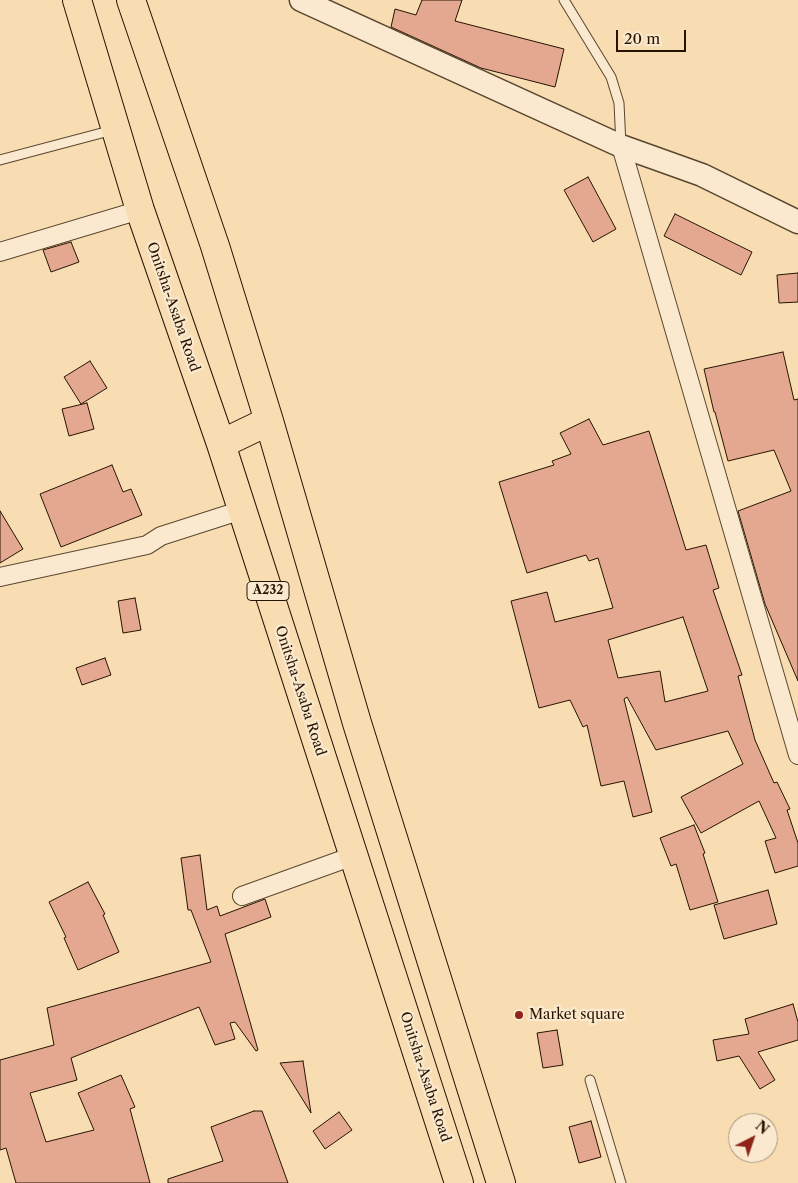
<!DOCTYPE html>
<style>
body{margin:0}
#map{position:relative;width:798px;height:1183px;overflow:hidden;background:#f8ddb3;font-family:"Libre Caslon Text",serif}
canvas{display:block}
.north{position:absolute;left:728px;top:1113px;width:50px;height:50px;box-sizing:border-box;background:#fae9ce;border:1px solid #a5947c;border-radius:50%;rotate:41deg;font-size:14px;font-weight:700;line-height:20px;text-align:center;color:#261401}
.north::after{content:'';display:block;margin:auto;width:18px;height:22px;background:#8f2418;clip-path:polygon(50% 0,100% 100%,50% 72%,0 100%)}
.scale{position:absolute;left:616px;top:30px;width:70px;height:22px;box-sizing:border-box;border:2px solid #261401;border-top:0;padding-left:6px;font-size:15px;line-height:18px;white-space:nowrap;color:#261401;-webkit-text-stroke:4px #fae9ce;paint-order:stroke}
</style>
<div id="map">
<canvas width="798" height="1183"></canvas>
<div class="north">N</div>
<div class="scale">20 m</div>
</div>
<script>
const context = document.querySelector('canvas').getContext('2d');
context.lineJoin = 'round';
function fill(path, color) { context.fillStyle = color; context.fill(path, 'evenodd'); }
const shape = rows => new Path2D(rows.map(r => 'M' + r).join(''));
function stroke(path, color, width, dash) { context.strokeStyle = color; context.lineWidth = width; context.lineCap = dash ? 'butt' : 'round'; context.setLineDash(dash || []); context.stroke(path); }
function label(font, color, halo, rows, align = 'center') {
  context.font = font + ' "Libre Caslon Text",serif'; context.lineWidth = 4.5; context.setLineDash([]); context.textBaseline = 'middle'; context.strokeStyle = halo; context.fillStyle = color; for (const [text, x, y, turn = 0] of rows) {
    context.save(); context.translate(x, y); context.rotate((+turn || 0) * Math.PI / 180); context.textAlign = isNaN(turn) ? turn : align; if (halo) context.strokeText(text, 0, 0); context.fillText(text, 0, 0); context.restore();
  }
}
const building = shape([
 [422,0,462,0,455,21,564,49,555,87,481,68,391,27,395,9,416,15,422,0],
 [588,177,616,229,593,242,564,190,588,177],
 [675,214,752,252,741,275,664,236,675,214],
 [71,242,79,262,51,272,43,250,71,242],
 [798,273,798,302,779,303,777,275,798,273],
 [783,352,794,400,798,399,798,681,765,604,738,511,791,491,774,450,728,461,715,412,714,412,704,369,783,352],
 [90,361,107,388,81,404,64,377,90,361],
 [87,403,94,429,69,436,62,409,87,403],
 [589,419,603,445,649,431,686,550,706,545,719,588,713,590,742,675,738,676,755,740,774,783,777,782,790,809,787,810,798,843,798,866,775,873,765,841,776,838,759,801,701,833,681,797,743,764,728,731,656,750,627,697,624,699,652,812,633,817,624,781,601,786,587,725,583,727,570,700,539,708,511,601,547,592,555,622,613,608,598,558,589,561,586,555,527,573,499,482,554,465,552,461,571,454,560,433,589,419],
 [683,617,708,691,665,702,660,671,618,678,608,640,683,617],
 [112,465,123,492,131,489,142,515,61,547,40,494,112,465],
 [0,511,23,549,0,563,0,511],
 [135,598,141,630,123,633,118,601,135,598],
 [105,658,111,675,82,685,76,668,105,658],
 [694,825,705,853,703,854,718,902,690,910,676,864,671,866,660,838,694,825],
 [200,855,207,910,217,906,220,916,265,899,271,917,225,934,258,1050,256,1051,235,1022,230,1023,235,1039,215,1045,199,1007,71,1058,77,1080,30,1093,46,1142,94,1130,78,1093,121,1075,135,1107,130,1109,150,1183,16,1183,6,1148,0,1150,0,1060,54,1045,47,1008,211,962,191,910,188,910,181,858,200,855],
 [88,882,105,914,103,915,119,952,78,970,64,938,66,937,49,902,88,882],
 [768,890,777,924,724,939,714,905,768,890],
 [793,1004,798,1022,798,1040,758,1052,775,1080,760,1089,739,1056,717,1061,713,1040,749,1034,745,1019,793,1004],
 [557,1030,563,1065,543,1068,537,1033,557,1030],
 [303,1061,311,1113,280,1063,303,1061],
 [254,1111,262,1111,288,1183,168,1183,168,1179,223,1161,211,1127,254,1111],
 [339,1112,352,1130,325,1149,313,1131,339,1112],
 [591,1121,601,1157,579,1163,569,1127,591,1121]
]);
fill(building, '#e4a890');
stroke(building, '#261401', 1);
const service = shape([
 [564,0,611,77,619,103,621,146],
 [0,160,113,130],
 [590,1080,621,1183]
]);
const minor = shape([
 [621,146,798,755],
 [0,252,140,210],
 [0,577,147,545,161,536,242,510],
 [242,896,353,856]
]);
const tertiary = shape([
 [301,0,621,146,702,175,798,222]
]);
const trunk = shape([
 [77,0,140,210,221,444,459,1183],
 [131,0,215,246,269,421,357,723,501,1183],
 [221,444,269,421]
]);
stroke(service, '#5a462e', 11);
stroke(minor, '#5a462e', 20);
stroke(tertiary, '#5a462e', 25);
stroke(trunk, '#261401', 30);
stroke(service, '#fae9ce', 9);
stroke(minor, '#fae9ce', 18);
stroke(tertiary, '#fae9ce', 22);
stroke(trunk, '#f8ddb3', 28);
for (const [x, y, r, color] of [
 [519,1015,5,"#8f2418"]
]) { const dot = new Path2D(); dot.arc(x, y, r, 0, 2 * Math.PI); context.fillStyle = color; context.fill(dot); stroke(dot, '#fae9ce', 2); }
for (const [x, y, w] of [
 [268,591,42]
]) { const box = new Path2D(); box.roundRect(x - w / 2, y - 9.5, w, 19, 4); context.fillStyle = '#fae9ce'; context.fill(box); stroke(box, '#261401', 1); }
label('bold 12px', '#261401', null, [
 ["A232",268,591]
]);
label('14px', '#261401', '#fae9ce', [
 ["Onitsha-Asaba Road",173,307,71],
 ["Onitsha-Asaba Road",300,691,72],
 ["Onitsha-Asaba Road",425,1077,72]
]);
label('14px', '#261401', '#fae9ce', [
 ["Market square",529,1015]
], 'left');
</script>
